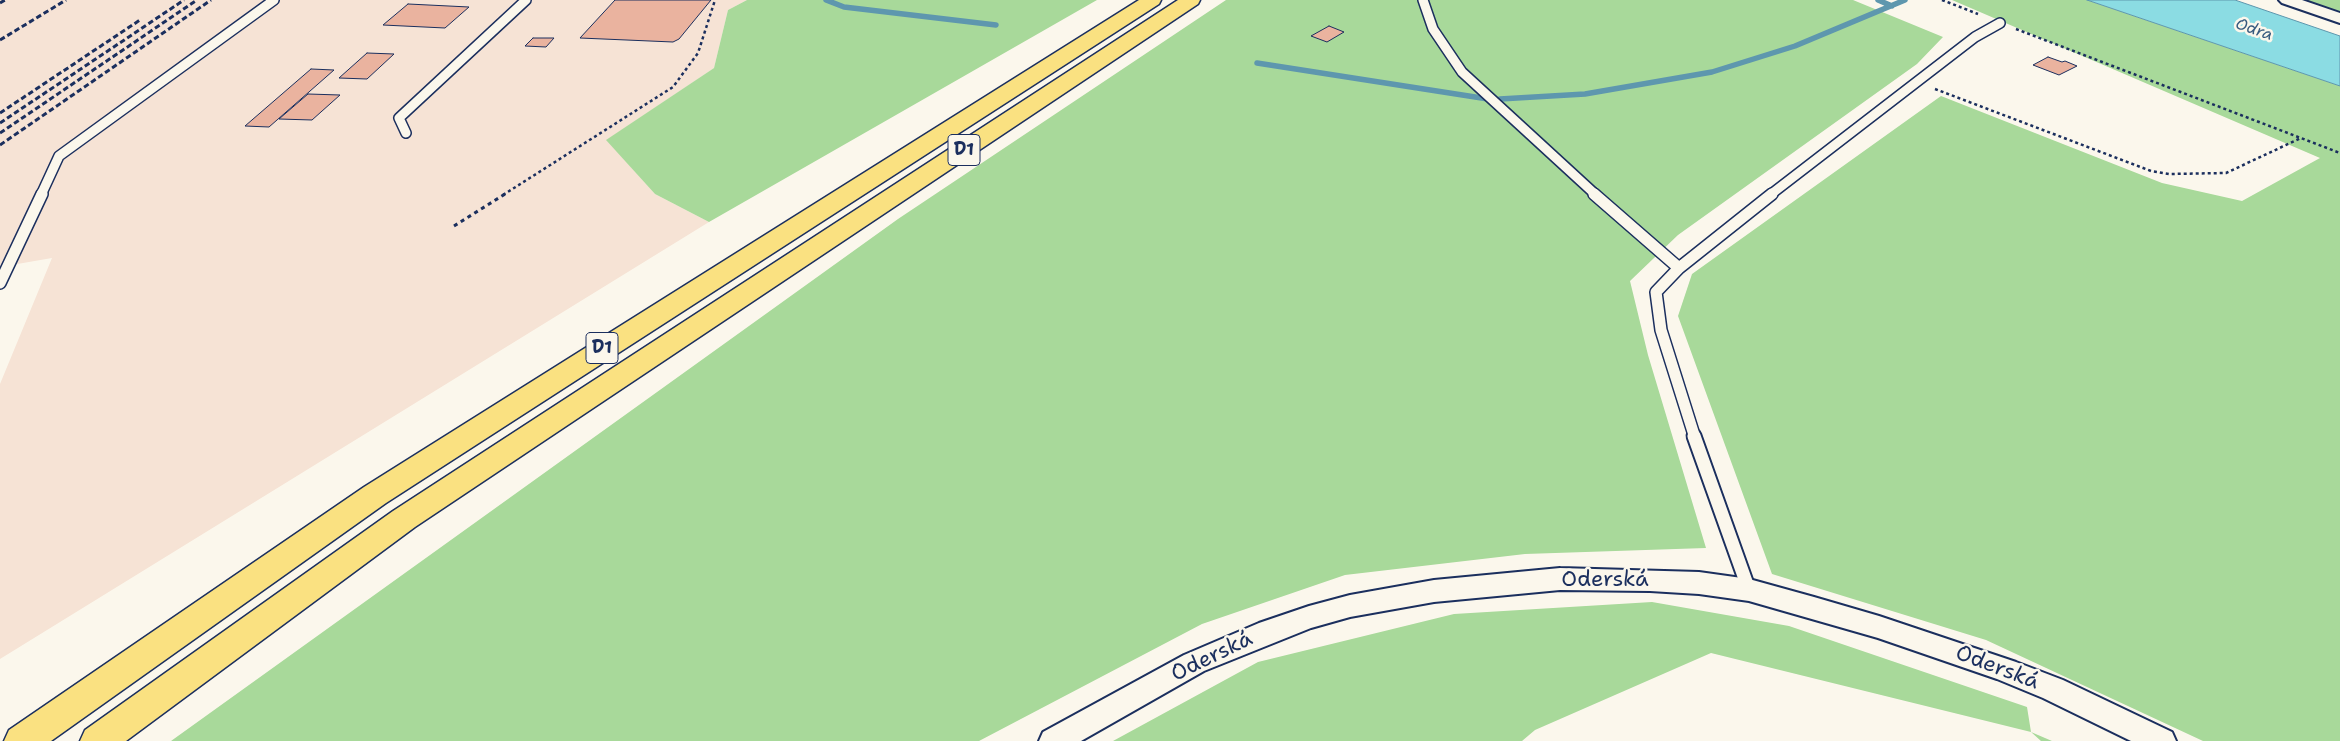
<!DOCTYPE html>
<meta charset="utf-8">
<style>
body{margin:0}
canvas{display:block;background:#fbf7ec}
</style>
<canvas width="2340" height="741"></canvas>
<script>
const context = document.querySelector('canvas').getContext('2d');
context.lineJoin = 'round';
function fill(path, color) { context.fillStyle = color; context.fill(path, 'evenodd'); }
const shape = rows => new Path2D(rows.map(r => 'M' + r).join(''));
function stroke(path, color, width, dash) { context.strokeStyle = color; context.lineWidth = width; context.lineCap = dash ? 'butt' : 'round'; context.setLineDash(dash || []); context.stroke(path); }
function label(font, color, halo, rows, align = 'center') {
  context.font = font + ' "Shantell Sans",sans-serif'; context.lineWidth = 5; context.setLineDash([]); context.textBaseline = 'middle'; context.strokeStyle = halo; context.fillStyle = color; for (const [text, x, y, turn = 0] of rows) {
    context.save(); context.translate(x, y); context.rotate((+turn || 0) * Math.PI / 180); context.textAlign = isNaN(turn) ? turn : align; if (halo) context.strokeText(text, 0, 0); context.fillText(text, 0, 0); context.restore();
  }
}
fill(shape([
 [0,0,747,0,728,10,714,68,607,140,655,194,709,222,0,659,0,384,52,258,0,267]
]), '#f6e3d5');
fill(shape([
 [747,0,1097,0,709,222,655,194,606,140,714,68,728,10],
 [1226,0,1853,0,1943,37,1917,64,1678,235,1630,281,1648,355,1706,548,1525,554,1345,575,1202,624,979,741,171,741,898,219],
 [1952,0,2087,0,2340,86,2340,741,2203,741,1986,640,1772,574,1678,316,1692,274,1941,96,2162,183,2242,201,2320,158],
 [2291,0,2340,0,2340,24],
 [1652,602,1789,626,2027,707,2031,732,2052,741,2041,741,2031,732,1711,653,1535,730,1522,741,1113,741,1258,662,1454,614]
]), '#a8d99a');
const water = shape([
 [2087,0,2235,0,2340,36,2340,86,2087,0]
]);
fill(water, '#8bdce3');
stroke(water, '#5e97ae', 1);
stroke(shape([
 [826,0,844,7,996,25],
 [1878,0,1892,6],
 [1257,63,1488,99],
 [1500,99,1585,94,1712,72,1795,46,1905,0]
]), '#5e97ae', 5.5);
const building = shape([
 [615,0,711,0,679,39,673,42,580,38,615,0],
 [408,4,469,7,445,28,383,25,408,4],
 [1329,26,1344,32,1327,42,1311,36,1329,26],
 [533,38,554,38,546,47,525,46,533,38],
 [367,53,394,54,367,79,339,78,367,53],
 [2048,57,2062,62,2065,61,2077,66,2059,75,2033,65,2048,57],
 [311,69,334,70,269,127,245,126,311,69],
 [308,94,340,95,312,120,279,119,308,94]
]);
fill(building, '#eab39f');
stroke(building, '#1b2f5e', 1);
const laneFar2 = shape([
 [1423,0,1433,29,1462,72,1596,195],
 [406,133,399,118,526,0],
 [41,195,59,156,274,0],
 [1770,195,1975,37,2000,23]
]);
const laneFar1 = shape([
 [1594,194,1679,268],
 [0,283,42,194],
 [1695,438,1661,330,1656,292,1679,268,1772,194]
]);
const lane = shape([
 [1694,436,1749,590]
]);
const street = shape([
 [2279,0,2302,0,2340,13,2340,23,2282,3,2279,0],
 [1560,568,1699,572,1749,579,1814,597,1879,616,2016,662,2063,680,2172,732,2176,741,2131,741,2043,698,1997,679,1878,638,1749,601,1699,594,1650,591,1560,590,1434,602,1350,617,1311,628,1204,671,1081,741,1039,741,1043,732,1184,655,1259,623,1309,606,1350,595,1434,580,1560,568]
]);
const highway = shape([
 [1139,0,1161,0,1159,4,386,503,51,741,4,741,9,730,364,487,1139,0],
 [1178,0,1200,0,1198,4,415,527,126,741,80,741,85,730,393,511,1178,0]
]);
stroke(laneFar2, '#1b2f5e', 12);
stroke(laneFar1, '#1b2f5e', 14);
stroke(lane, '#1b2f5e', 17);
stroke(street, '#1b2f5e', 4);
stroke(highway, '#1b2f5e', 3);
stroke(shape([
 [1942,0,1978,14],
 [2016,29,2340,153],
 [1935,89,2151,171,2169,174,2226,173,2301,138],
 [503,195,673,87,698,53,715,0]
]), '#1b2f5e', 2.5, [3, 3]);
stroke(shape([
 [454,226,505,194]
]), '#1b2f5e', 3, [4, 4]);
stroke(laneFar2, '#fbf7ec', 9);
stroke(laneFar1, '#fbf7ec', 11);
stroke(lane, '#fbf7ec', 13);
fill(street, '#fbf7ec');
fill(highway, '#fae181');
stroke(shape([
 [0,3,5,0],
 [0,40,66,0],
 [0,113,140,20],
 [0,123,184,0],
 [0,133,197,0],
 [0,145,211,0]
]), '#1b2f5e', 3, [5.5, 3]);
label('italic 16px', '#375a7f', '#fbf7ec', [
 ["Odra",2254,30,19]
]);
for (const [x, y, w] of [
 [964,150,32],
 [602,348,32]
]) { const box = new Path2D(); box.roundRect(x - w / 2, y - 15.5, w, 31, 4); context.fillStyle = '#fbf7ec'; context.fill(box); stroke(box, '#1b2f5e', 1); }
label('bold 18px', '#1b2f5e', null, [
 ["D1",964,150],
 ["D1",602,348]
]);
label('22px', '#1b2f5e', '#fbf7ec', [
 ["Oderská",1605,580],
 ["Oderská",1212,657,-26],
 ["Oderská",1997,668,21]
]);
</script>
